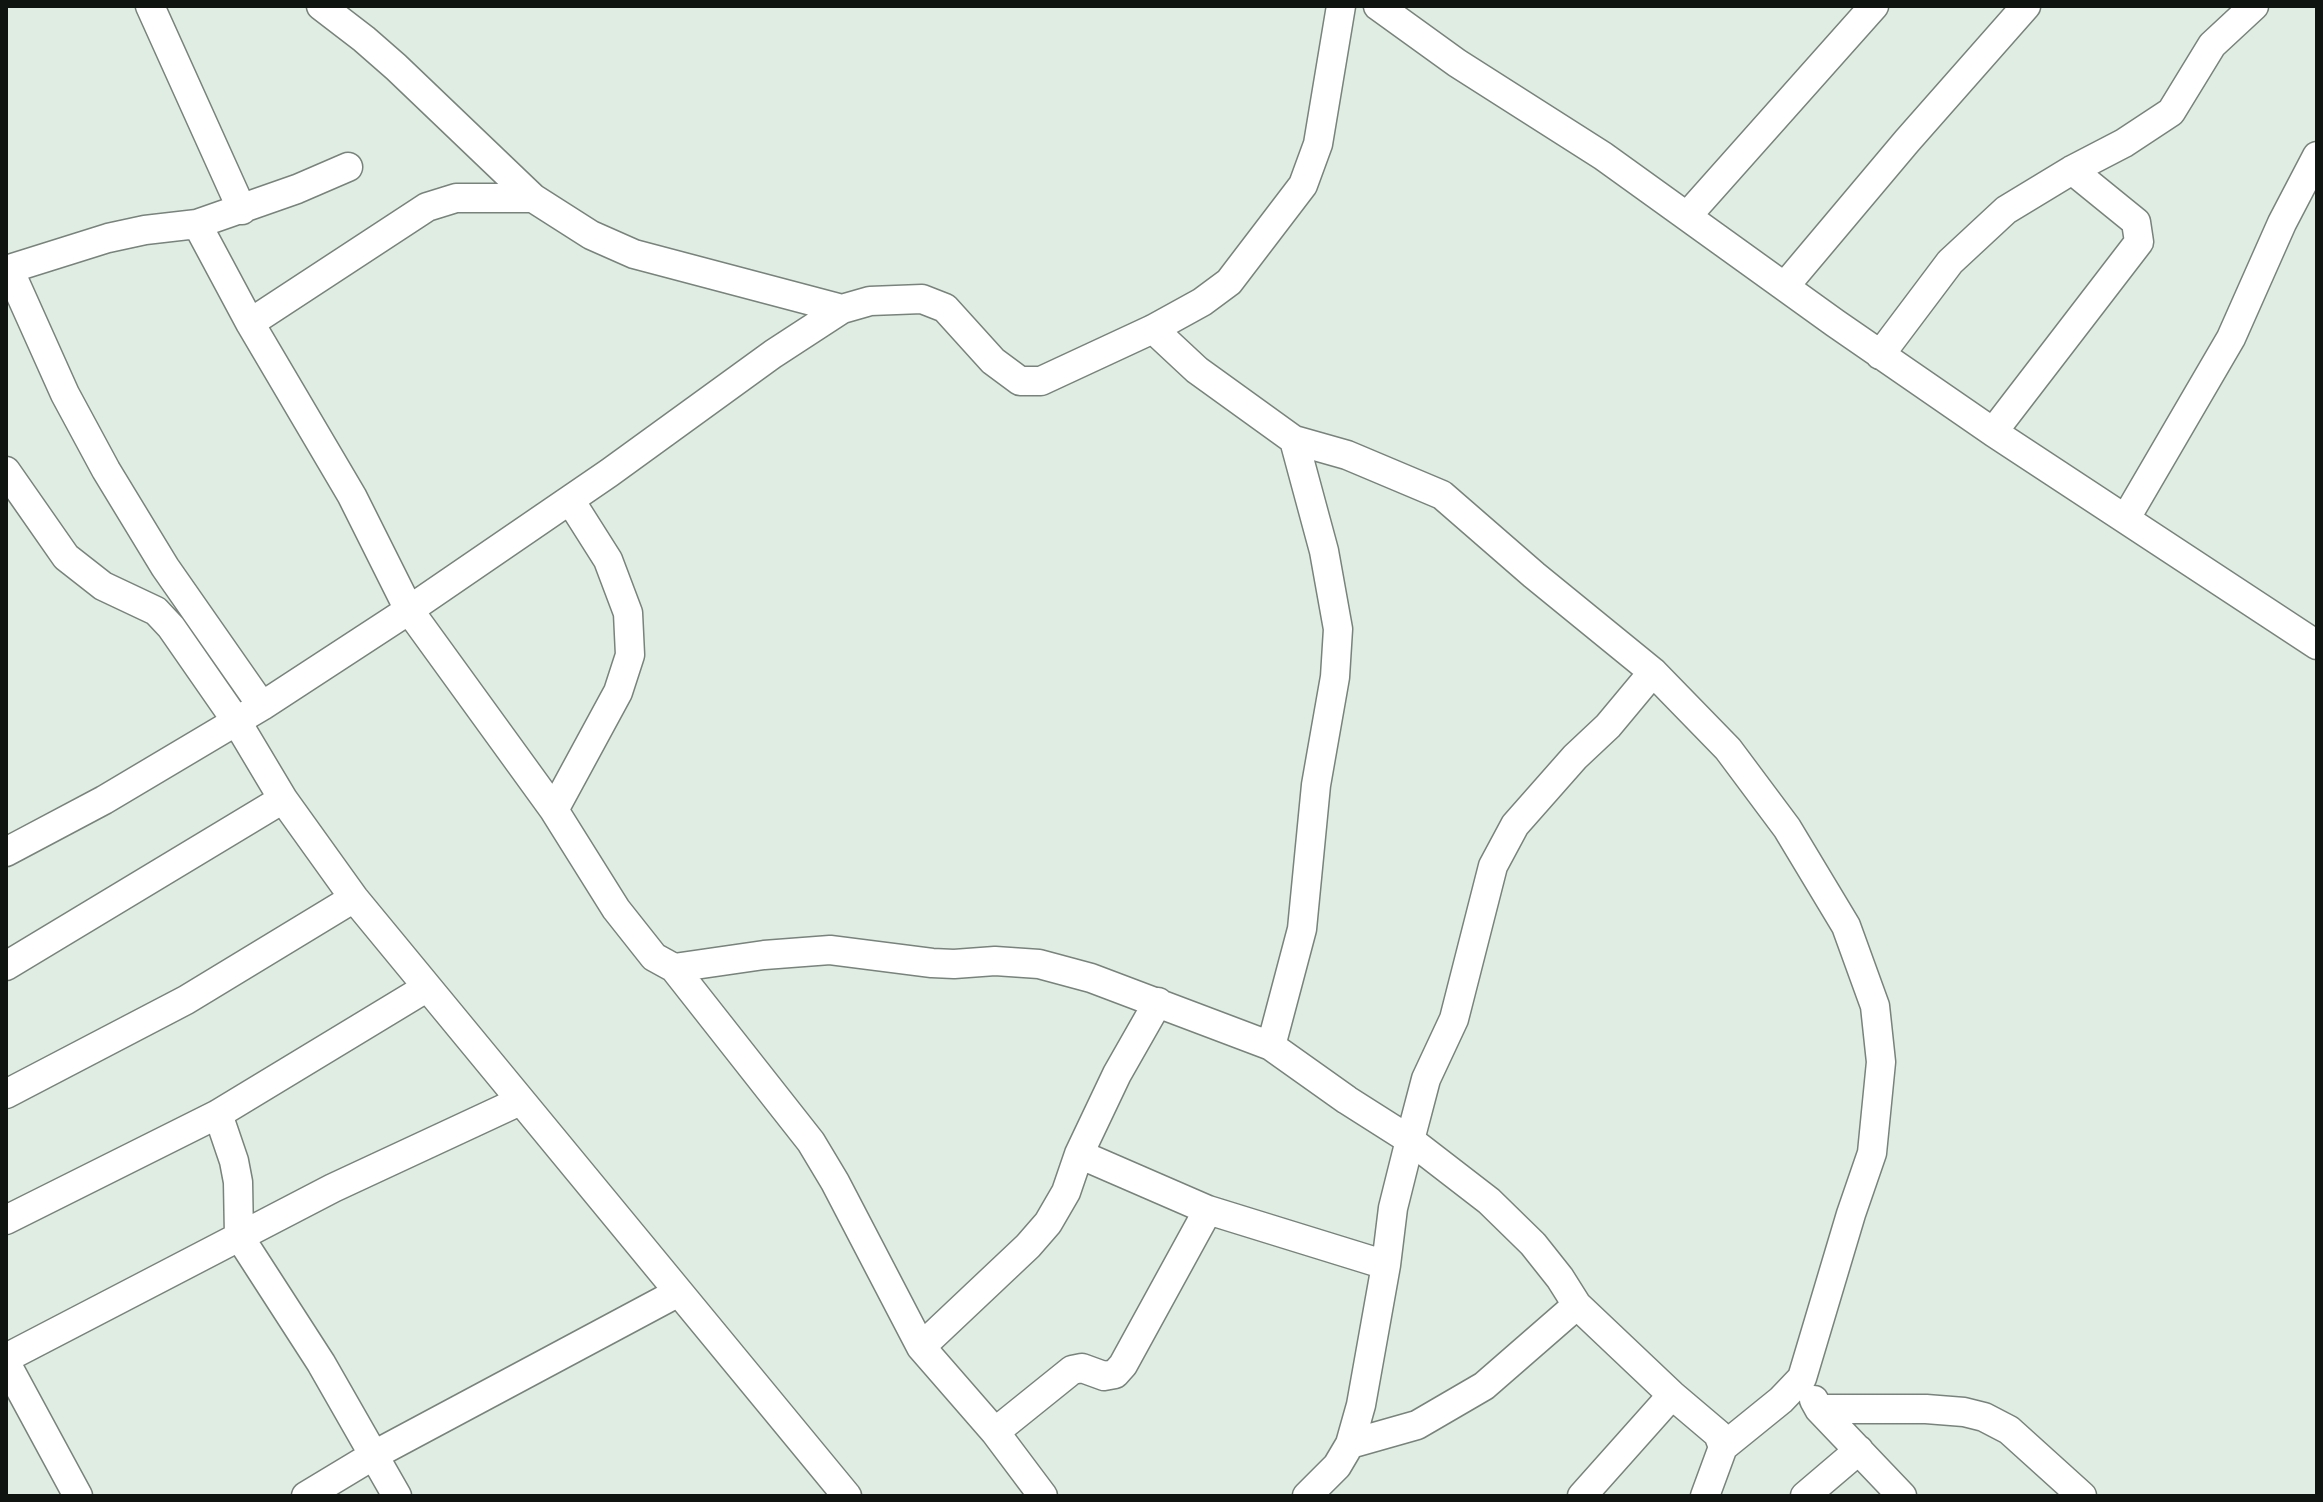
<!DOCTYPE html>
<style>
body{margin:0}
#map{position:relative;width:2323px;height:1502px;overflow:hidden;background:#e0ede3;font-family:Georgia,serif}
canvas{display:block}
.frame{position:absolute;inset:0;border:8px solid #0f1410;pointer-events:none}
</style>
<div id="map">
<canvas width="2323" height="1502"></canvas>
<div class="frame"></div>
</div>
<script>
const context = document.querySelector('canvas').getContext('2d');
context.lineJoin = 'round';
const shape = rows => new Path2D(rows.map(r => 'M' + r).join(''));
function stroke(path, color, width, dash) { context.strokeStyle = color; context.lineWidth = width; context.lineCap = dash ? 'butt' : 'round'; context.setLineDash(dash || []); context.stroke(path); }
const minor = shape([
 [150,6,242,210],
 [321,6,364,39,396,67,533,198,591,235,634,254,842,309],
 [1378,6,1457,63,1603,156,1835,323,1993,432,2317,645],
 [1688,215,1874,6],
 [197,224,250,323,352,496,409,610,554,810,616,909,654,957,674,968,811,1142,835,1182,921,1347,995,1432,1043,1496],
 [9,269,65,394,106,470,165,567,262,706],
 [6,270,108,238,145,230,197,224,297,189,348,167],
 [1785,286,1907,141,2026,6],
 [250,323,427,207,456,198,533,198],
 [1153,329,1197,370,1294,440,1347,455,1442,495,1534,575,1653,672,1728,749,1787,828,1846,926,1875,1006,1881,1062,1872,1153,1851,1214,1802,1378,1781,1400,1723,1447],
 [1880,355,1950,262,2006,210,2072,170,2124,143,2171,112,2212,45,2254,6],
 [1993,432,2139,242,2136,222,2072,170],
 [6,471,66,557,103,586,156,611,171,627,237,722,283,799,354,898,847,1496],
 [2126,518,2231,338,2282,223,2317,156],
 [554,810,618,692,630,655,628,613,608,560,570,500],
 [6,852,104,800,262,706,409,610,609,473,773,354,842,309,870,301,922,299,945,308,993,361,1020,381,1041,381,1153,329,1202,302,1229,282,1303,185,1318,144,1341,6],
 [6,966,283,799],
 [674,968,764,955,830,950,932,963,954,964,995,961,1039,964,1091,978,1271,1046,1347,1100,1410,1140,1489,1201,1533,1244,1560,1278,1577,1305,1672,1395,1718,1434,1723,1447,1705,1496],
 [1271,1046,1302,929,1316,785,1335,677,1338,629,1324,551,1294,440],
 [6,1094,186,1000,354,898],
 [218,1114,234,1161,238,1182,239,1236,321,1363,397,1496],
 [1079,1154,1208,1210,1386,1265],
 [6,1220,218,1114,426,988],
 [921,1347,1028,1246,1048,1223,1066,1192,1079,1154,1117,1074,1158,1002],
 [6,1358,333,1188,520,1101],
 [6,1363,78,1496],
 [1814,1400,1819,1409,1902,1496],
 [1819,1409,1926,1409,1964,1412,1984,1417,2009,1430,2082,1496],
 [995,1432,1072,1370,1082,1368,1104,1376,1115,1374,1123,1365,1208,1210],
 [1350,1444,1417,1425,1484,1386,1577,1305],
 [306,1496,374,1455,677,1293],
 [1307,1496,1337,1466,1350,1444,1361,1405,1386,1265,1393,1208,1410,1140,1426,1079,1454,1019,1493,866,1515,825,1575,757,1608,726,1653,672],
 [1582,1496,1672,1395],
 [1805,1496,1859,1450]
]);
stroke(minor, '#78837b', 31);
stroke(minor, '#fff', 28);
</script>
